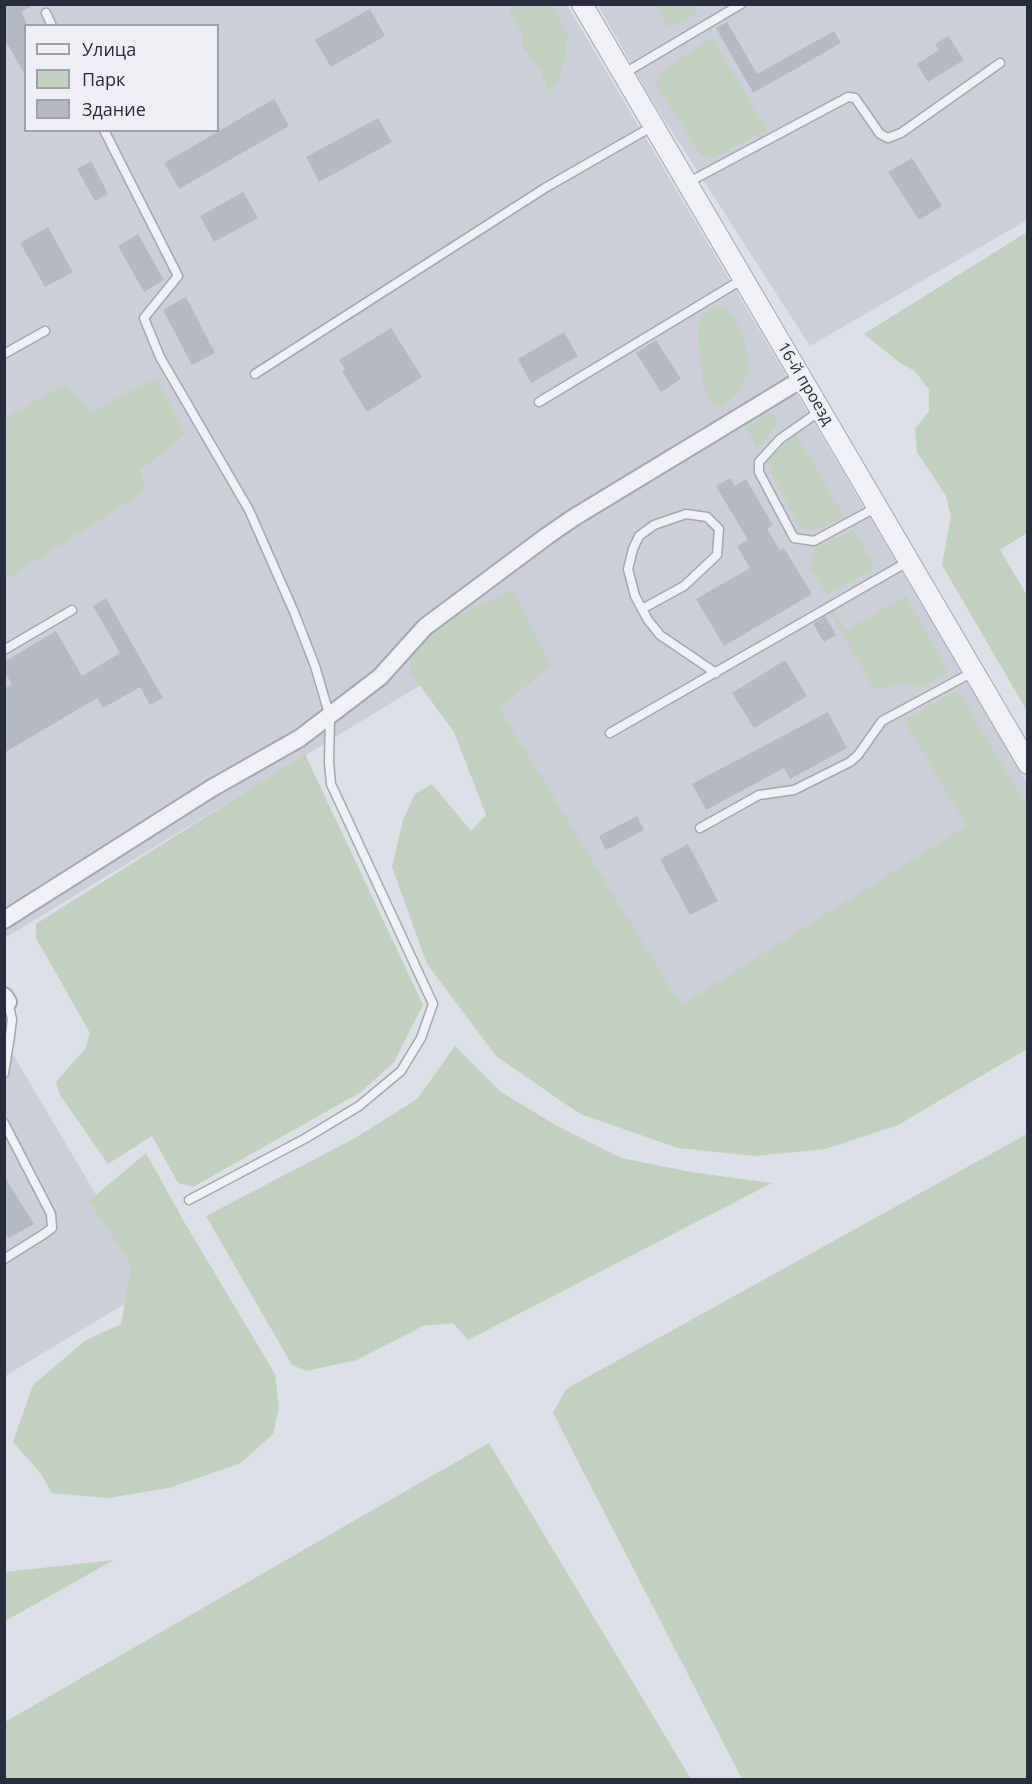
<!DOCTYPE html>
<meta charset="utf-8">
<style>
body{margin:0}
#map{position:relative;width:1032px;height:1784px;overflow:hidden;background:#dde0e7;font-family:"Open Sans",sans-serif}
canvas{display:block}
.frame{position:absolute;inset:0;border:6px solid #282d3c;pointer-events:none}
.legend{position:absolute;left:24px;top:24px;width:195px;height:108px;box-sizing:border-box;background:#edeff4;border:2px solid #9ea1aa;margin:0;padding:8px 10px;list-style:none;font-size:18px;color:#282d3c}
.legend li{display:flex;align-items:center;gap:12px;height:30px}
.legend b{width:30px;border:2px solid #9ea1aa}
</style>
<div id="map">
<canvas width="1032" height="1784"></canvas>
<div class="frame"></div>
<ul class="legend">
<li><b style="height:8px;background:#f0f1f5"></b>Улица</li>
<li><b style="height:16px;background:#c2d0bf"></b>Парк</li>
<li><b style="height:16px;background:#b5b9c3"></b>Здание</li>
</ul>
</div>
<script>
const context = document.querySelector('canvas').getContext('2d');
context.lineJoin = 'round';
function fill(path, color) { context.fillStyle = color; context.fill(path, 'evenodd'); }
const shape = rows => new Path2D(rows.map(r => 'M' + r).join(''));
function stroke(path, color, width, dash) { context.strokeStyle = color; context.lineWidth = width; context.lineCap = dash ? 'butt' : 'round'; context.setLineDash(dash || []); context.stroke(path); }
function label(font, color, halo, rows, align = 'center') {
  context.font = font + ' "Open Sans",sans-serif'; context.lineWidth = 5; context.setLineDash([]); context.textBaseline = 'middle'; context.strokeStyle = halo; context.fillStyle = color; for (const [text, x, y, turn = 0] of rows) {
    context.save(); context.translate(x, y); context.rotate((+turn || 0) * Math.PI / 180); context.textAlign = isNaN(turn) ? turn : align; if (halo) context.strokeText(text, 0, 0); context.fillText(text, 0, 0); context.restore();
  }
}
fill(shape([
 [5,5,567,5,1027,783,1027,808,664,1029,447,669,5,938],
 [26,26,218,26,218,130,26,130],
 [598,5,1027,5,1027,220,810,346,651,99],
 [4,1039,151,1288,5,1376,4,1376]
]), '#cccfd8');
fill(shape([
 [513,5,552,5,568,35,565,58,556,85,548,91,540,69,524,49,520,30,509,12],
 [656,5,692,5,698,14,668,27],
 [712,37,767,130,713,157,701,156,656,84,660,73],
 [1027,232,1027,533,1000,550,1027,595,1027,711,942,565,951,517,946,496,917,452,915,429,929,411,929,390,915,371,900,363,864,334],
 [724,306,738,323,748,353,748,373,735,396,722,407,713,404,703,385,698,337,700,317,710,308],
 [157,377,186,434,140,470,145,491,5,580,5,418,65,384,92,412],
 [766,413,773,413,778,423,757,450,745,428],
 [796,433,845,518,813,530,799,527,769,468,767,461],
 [853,530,873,562,872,570,827,595,808,564,811,561,816,546],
 [512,590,551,665,499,708,681,1005,966,826,904,720,958,690,1027,806,1027,1049,898,1125,826,1149,755,1156,678,1148,580,1114,496,1056,427,964,392,867,403,820,415,794,432,784,471,831,486,815,454,732,410,672,410,658,421,637,452,618],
 [906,596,949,673,921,687,907,683,874,689,830,612,833,610,846,630],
 [305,754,423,1005,394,1062,361,1092,193,1187,178,1183,152,1136,108,1164,60,1095,56,1082,85,1049,90,1033,36,938,36,924],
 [455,1046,501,1092,559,1127,621,1158,691,1172,772,1183,468,1340,453,1323,423,1326,357,1360,306,1371,292,1365,206,1216,357,1137,417,1099],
 [1027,1134,1027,1779,742,1779,553,1413,566,1389],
 [146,1153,183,1220,275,1374,279,1407,273,1434,241,1463,169,1488,108,1498,52,1493,41,1474,13,1442,33,1385,86,1340,121,1324,131,1265,89,1201],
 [489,1443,691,1779,5,1779,5,1722],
 [114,1560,5,1621,5,1572]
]), '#c2d0bf');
fill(shape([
 [4,4,35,4,21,12,26,21,26,77,4,38],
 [370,9,385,36,331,67,315,40],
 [727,22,757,74,834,31,841,43,753,93,716,28],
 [948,36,964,60,928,82,917,64,939,50,935,44],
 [274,99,289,126,179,189,164,163],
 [378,118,392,142,319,182,306,157],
 [912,158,942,206,919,220,888,172],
 [91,161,108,194,95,201,77,169],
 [243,192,258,218,214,242,200,216],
 [48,227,73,272,45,287,20,243],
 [138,234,164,280,144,292,118,246],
 [186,297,215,353,192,365,163,310],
 [391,328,422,377,367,412,342,371,345,369,339,360],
 [564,332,578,356,531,383,518,359],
 [656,340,681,379,661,392,636,353],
 [730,478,735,486,746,479,773,525,767,529,780,550,784,548,812,594,724,646,696,599,750,568,737,546,748,540,716,486],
 [106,598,163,698,150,705,140,687,103,708,97,698,4,753,4,689,12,684,4,671,4,662,56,631,82,676,120,653,93,606],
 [825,616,836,635,824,642,813,624],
 [785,660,807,696,754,728,732,693],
 [828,712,847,748,790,779,784,768,706,810,692,784],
 [637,816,644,830,606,850,599,836],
 [688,844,718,901,690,915,660,859],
 [4,1176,34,1224,9,1238,4,1230]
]), '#b5b9c3');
const service = shape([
 [46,13,52,26],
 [623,74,741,4],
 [104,130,178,276,144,318,160,357,249,510,294,612,315,666,330,717,329,763,331,784,433,1004,421,1038,401,1071,359,1106,306,1138,189,1200],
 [687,183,848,97,855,98,880,134,888,138,901,133,1000,63],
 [4,354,45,331],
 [255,374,545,188,653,126],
 [539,402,743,279],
 [820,411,780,439,759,462,759,472,794,538,814,541,877,507],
 [642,609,684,586,717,555,719,529,707,517,686,514,654,525,639,536,633,549,628,569,635,596,642,609,648,620,660,635,716,673],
 [4,650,72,610],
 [610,733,909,561],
 [700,828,759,795,794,790,850,762,858,755,882,721,973,672],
 [4,1039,10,1036,12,1019,8,1002],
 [4,1073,10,1036],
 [4,1123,51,1214,52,1228,44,1234,4,1259]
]);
const minor = shape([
 [4,920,212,788,300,738,380,677,425,627,547,536,573,518,802,379],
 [4,996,8,1002]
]);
const tertiary = shape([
 [582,4,1028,764]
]);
stroke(service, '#a3a7b0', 11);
stroke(minor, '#a3a7b0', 20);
stroke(tertiary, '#a3a7b0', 22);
stroke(service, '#f0f1f5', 8);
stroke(minor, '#f0f1f5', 16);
stroke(tertiary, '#f0f1f5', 20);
label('16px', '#282d3c', '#edeff4', [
 ["16-й проезд",805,384,59]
]);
</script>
